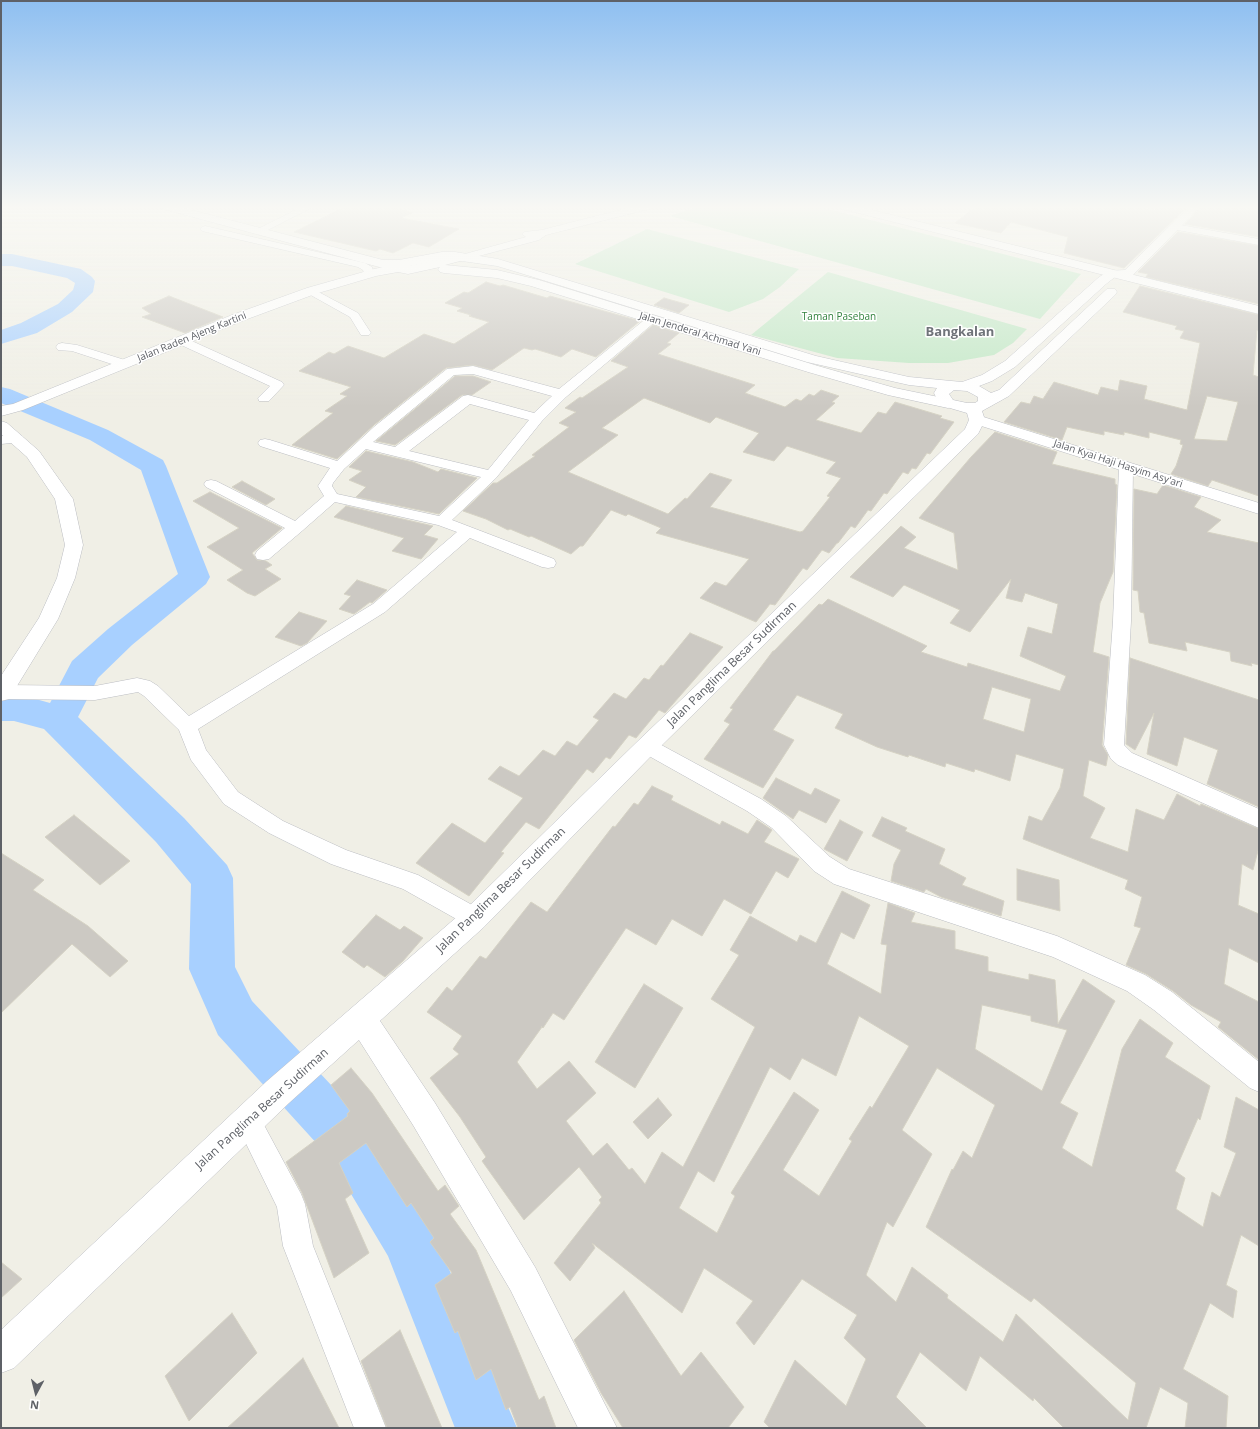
<!DOCTYPE html>
<style>
body{margin:0}
#map{position:relative;width:1260px;height:1429px;overflow:hidden;background:#f0efe6;font-family:"Open Sans",sans-serif}
canvas{display:block}
.frame{position:absolute;inset:0;border:2px solid #5e6167;pointer-events:none}
.north{position:absolute;left:16px;top:1373px;width:40px;height:40px;-webkit-text-stroke:3px #fff;paint-order:stroke;rotate:187deg;font-size:11px;font-weight:700;line-height:16px;text-align:center;color:#5e6167}
.north::after{content:'';display:block;margin:auto;width:14px;height:18px;background:#5e6167;clip-path:polygon(50% 0,100% 100%,50% 72%,0 100%)}
</style>
<div id="map">
<canvas width="1260" height="1429"></canvas>
<div class="frame"></div>
<div class="north">N</div>
</div>
<script>
const context = document.querySelector('canvas').getContext('2d');
context.lineJoin = 'round';
function fill(path, color) { context.fillStyle = color; context.fill(path, 'evenodd'); }
const shape = rows => new Path2D(rows.map(r => 'M' + r).join(''));
function stroke(path, color, width, dash) { context.strokeStyle = color; context.lineWidth = width; context.lineCap = dash ? 'butt' : 'round'; context.setLineDash(dash || []); context.stroke(path); }
function label(font, color, halo, rows, align = 'center') {
  context.font = font + ' "Open Sans",sans-serif'; context.lineWidth = 3; context.setLineDash([]); context.textBaseline = 'middle'; context.strokeStyle = halo; context.fillStyle = color; for (const [text, x, y, turn = 0] of rows) {
    context.save(); context.translate(x, y); context.rotate((+turn || 0) * Math.PI / 180); context.textAlign = isNaN(turn) ? turn : align; if (halo) context.strokeText(text, 0, 0); context.fillText(text, 0, 0); context.restore();
  }
}
fill(shape([
 [696,207,820,207,1081,274,1040,319,670,216],
 [647,229,799,269,780,287,763,299,729,312,575,264],
 [828,272,1027,329,1013,343,994,355,948,363,909,363,837,358,751,335]
]), '#c3e8c7');
fill(shape([
 [1,254,12,254,81,269,92,277,95,281,93,292,72,312,37,333,1,344,1,330,21,323,58,304,73,290,75,283,67,278,12,266,1,266,1,254],
 [1,387,10,389,108,430,163,460,166,466,210,577,206,584,132,645,98,678,78,717,184,818,227,865,233,878,235,967,252,1001,365,1121,428,1220,517,1428,455,1428,388,1256,329,1157,218,1035,189,969,191,884,156,842,44,729,14,721,1,721,1,693,14,693,50,703,72,661,108,629,178,574,141,470,90,440,1,403,1,387]
]), '#a8d0ff');
const building = shape([
 [345,207,391,207,412,213,401,218,459,229,429,247,413,243,393,253,380,249,376,251,294,232,345,207],
 [975,207,1139,207,1154,211,1157,207,1187,207,1124,268,1064,253,1068,237,1011,222,1001,233,955,223,975,207],
 [1201,207,1259,207,1259,237,1185,224,1201,207],
 [1178,232,1259,246,1259,304,1146,277,1148,274,1138,272,1178,232],
 [486,282,500,286,503,285,547,298,550,296,640,321,596,357,572,349,561,357,535,349,532,350,524,348,492,370,473,365,446,368,374,425,337,459,292,445,333,413,325,411,347,396,340,394,351,387,299,371,329,352,334,354,348,346,384,358,424,334,454,344,489,322,469,316,471,315,457,311,462,308,445,303,464,292,468,293,486,282],
 [1140,286,1259,315,1259,331,1257,330,1253,375,1259,377,1259,496,1212,480,1208,486,1171,474,1176,466,1183,445,1180,444,1181,440,1149,432,1149,438,1124,432,1124,435,1104,431,1104,435,1067,427,1062,440,1004,422,1021,402,1030,404,1034,396,1043,399,1054,382,1098,395,1101,387,1118,391,1120,380,1147,386,1144,399,1187,410,1200,343,1180,338,1184,331,1175,329,1177,326,1123,312,1140,286],
 [1207,396,1238,402,1227,441,1194,439,1207,396],
 [169,296,223,317,185,333,142,317,151,314,142,308,169,296],
 [664,298,689,305,679,313,654,305,664,298],
 [653,325,679,333,667,343,671,344,658,354,755,385,745,393,785,407,796,399,801,401,809,394,814,396,821,390,839,396,832,402,835,403,816,420,861,433,878,412,886,414,895,402,942,416,940,418,954,422,930,454,927,453,916,469,912,468,908,474,903,472,887,494,884,493,871,511,868,510,855,528,851,526,838,543,837,543,829,553,822,550,807,570,803,568,775,605,770,604,756,622,700,598,715,582,726,586,749,559,656,533,661,528,628,514,626,516,611,510,583,546,580,546,571,554,531,536,529,537,510,529,508,530,486,519,463,511,493,483,497,483,535,456,532,455,569,427,559,423,576,412,565,408,580,397,582,398,628,367,611,361,653,325],
 [644,398,710,423,716,417,759,433,743,452,774,461,787,446,836,462,826,473,841,478,827,496,830,497,803,531,800,532,710,507,732,480,710,473,687,499,685,498,668,514,568,472,618,435,602,428,644,398],
 [455,376,473,376,491,382,472,395,462,395,395,445,376,441,455,376],
 [995,432,1057,452,1052,464,1115,479,1115,484,1117,485,1113,572,1100,603,1093,652,1109,657,1102,745,1108,755,1106,766,1089,760,1083,796,1105,808,1090,838,1128,852,1136,809,1164,820,1177,794,1200,806,1201,804,1259,829,1259,847,1253,870,1242,864,1238,905,1259,914,1259,963,1229,948,1224,984,1259,1002,1259,1060,1218,1027,1221,1022,1191,1005,1173,991,1146,974,1126,965,1141,928,1134,926,1142,897,1125,889,1128,880,1023,839,1029,816,1042,821,1060,788,1064,769,1016,754,1010,781,975,769,974,772,946,763,945,767,909,755,908,757,877,747,835,728,843,714,797,695,773,730,794,740,763,788,704,759,730,724,724,721,733,709,730,708,773,651,774,651,819,604,822,605,828,599,927,646,921,652,967,667,968,663,1060,691,1066,676,1020,656,1028,627,1052,634,1058,604,1025,593,1022,602,1006,598,1011,579,970,632,950,623,960,610,904,585,893,597,850,577,901,526,916,537,904,548,958,570,954,533,919,518,971,457,995,432],
 [992,687,1031,699,1024,732,983,719,992,687],
 [366,451,413,462,438,472,441,469,477,478,439,514,356,497,366,487,349,480,362,471,349,467,366,451],
 [242,481,275,499,266,505,232,487,242,481],
 [1163,485,1201,497,1194,507,1221,520,1207,532,1259,543,1259,665,1251,663,1252,666,1231,661,1230,652,1185,642,1187,651,1149,643,1144,613,1140,612,1138,591,1133,590,1134,489,1157,494,1163,485],
 [210,492,282,528,252,553,257,560,266,561,272,565,265,569,281,579,255,596,247,593,227,580,243,570,207,547,239,528,193,501,210,492],
 [346,506,433,526,424,535,438,539,421,559,392,551,404,538,334,517,346,506],
 [357,580,387,590,372,603,370,602,354,614,339,609,351,596,344,594,357,580],
 [299,612,327,621,307,643,301,646,275,637,299,612],
 [690,633,723,647,665,713,659,710,636,738,629,735,610,759,606,757,593,773,587,769,539,829,526,822,501,852,504,853,469,896,416,863,452,823,485,843,523,798,488,779,500,766,519,776,543,750,555,756,567,741,577,746,599,720,593,717,614,693,626,699,644,678,649,680,661,665,663,666,690,633],
 [1130,658,1259,700,1259,807,1207,784,1218,750,1184,737,1177,766,1147,754,1154,713,1135,750,1126,744,1130,658],
 [776,778,811,795,815,788,840,800,826,823,799,810,793,819,763,798,776,778],
 [652,786,673,796,671,800,720,825,722,821,748,834,757,820,772,830,764,842,799,859,788,878,776,871,751,914,724,899,702,936,672,919,656,945,626,928,564,1020,553,1013,543,1028,541,1026,542,1027,517,1062,537,1089,569,1061,596,1093,566,1121,593,1156,607,1143,629,1170,632,1168,645,1184,662,1152,683,1167,755,1027,711,999,739,955,730,950,750,916,797,942,800,935,816,943,842,891,870,905,854,939,841,932,827,964,881,994,887,945,881,944,888,903,915,913,911,922,955,931,955,949,988,957,988,971,1029,980,1029,974,1055,980,1058,1024,1083,979,1115,1001,1060,1103,1078,1113,1062,1148,1092,1167,1122,1049,1140,1019,1173,1043,1165,1057,1210,1086,1200,1120,1198,1118,1175,1171,1185,1178,1176,1209,1203,1227,1212,1192,1220,1197,1236,1153,1224,1147,1236,1097,1259,1110,1259,1246,1241,1235,1226,1285,1237,1291,1233,1318,1210,1303,1183,1369,1228,1396,1226,1428,1185,1428,1188,1403,1160,1387,1146,1428,1064,1428,1034,1398,1033,1401,980,1356,966,1391,920,1352,896,1397,927,1428,770,1428,764,1422,795,1360,846,1406,866,1359,844,1338,857,1315,802,1279,754,1345,736,1323,753,1301,704,1268,682,1313,592,1243,595,1248,570,1281,554,1263,601,1203,599,1200,602,1197,579,1167,524,1220,482,1161,486,1157,460,1117,430,1078,459,1054,453,1049,462,1036,427,1012,447,987,452,991,480,956,486,959,531,902,547,912,613,826,615,827,634,803,638,805,652,786],
 [982,1005,1031,1016,1031,1021,1067,1030,1042,1091,975,1049,982,1005],
 [859,1016,909,1046,872,1108,870,1106,849,1139,852,1141,819,1196,783,1170,819,1110,794,1092,731,1193,735,1196,717,1233,679,1208,698,1171,714,1182,770,1067,790,1080,802,1058,836,1076,859,1016],
 [937,1068,995,1105,972,1158,963,1151,953,1170,952,1169,926,1227,1031,1302,1034,1298,1136,1383,1128,1420,1016,1314,1003,1342,947,1298,948,1295,912,1267,896,1302,866,1275,887,1222,893,1227,932,1154,902,1130,937,1068],
 [74,815,130,861,100,885,45,837,74,815],
 [882,817,907,828,905,831,945,849,939,864,966,878,962,885,1004,901,1001,916,941,897,926,889,924,892,891,881,894,864,901,850,872,836,882,817],
 [840,820,863,832,847,861,824,849,840,820],
 [1,853,44,880,33,890,88,926,128,961,110,977,72,944,1,1013,1,853],
 [1017,869,1059,880,1060,911,1017,900,1017,869],
 [376,915,400,930,404,926,423,938,403,961,385,977,367,965,364,968,342,952,376,915],
 [644,984,683,1008,635,1088,595,1062,644,984],
 [351,1068,372,1093,438,1191,445,1185,459,1206,450,1214,476,1250,539,1400,544,1396,556,1428,518,1428,510,1407,506,1410,491,1369,476,1380,458,1331,455,1333,435,1285,452,1273,430,1242,434,1238,411,1203,407,1207,366,1143,339,1163,353,1193,345,1199,369,1253,334,1278,302,1193,286,1162,348,1116,347,1114,350,1111,331,1085,351,1068],
 [658,1098,672,1115,648,1139,633,1122,658,1098],
 [1,1262,22,1279,1,1298,1,1262],
 [624,1291,681,1376,701,1352,744,1407,728,1428,623,1428,601,1393,574,1340,624,1291],
 [232,1313,257,1353,189,1421,165,1376,232,1313],
 [400,1330,442,1428,387,1428,361,1361,400,1330],
 [303,1358,339,1428,227,1428,247,1410,303,1358]
]);
fill(building, '#ccc9c3');
stroke(building, '#d5d2c4', 1);
const minor = shape([
 [301,207,313,207,262,233,256,233,254,231,301,207],
 [1175,224,1259,239,1259,245,1172,229,1170,227,1175,224],
 [205,226,365,263,372,267,374,274,373,276,365,276,363,270,358,267,202,231,200,229,202,227,205,226],
 [311,288,358,313,371,333,369,335,361,335,350,317,307,293,306,291,307,289,311,288],
 [652,316,656,317,658,319,656,321,566,397,542,421,496,478,452,520,554,559,556,563,554,567,548,568,542,567,470,538,385,612,198,729,206,750,238,792,283,821,346,850,418,875,483,911,486,918,483,925,475,929,467,925,403,889,331,864,269,833,224,804,191,760,179,730,144,696,138,692,95,700,1,699,2,685,95,686,137,678,150,681,158,686,189,716,373,604,457,532,438,525,335,502,302,531,269,559,263,560,257,559,255,555,257,551,285,528,206,487,204,484,206,481,211,480,216,481,295,521,324,496,318,486,330,468,260,446,258,443,260,440,265,439,270,440,337,461,375,426,447,369,473,366,559,389,648,317,652,316],
 [473,374,552,396,534,413,468,395,463,396,395,447,373,442,454,375,473,374],
 [470,404,529,420,488,470,409,451,470,404],
 [366,449,481,477,439,516,337,494,332,486,333,483,344,469,366,449],
 [183,337,282,382,284,385,269,401,259,401,258,398,270,386,179,344,177,341,179,338,183,337],
 [62,343,77,345,128,361,130,364,128,367,124,368,72,351,58,350,56,347,58,344,62,343],
 [17,435,22,436,24,439,22,442,1,444,1,436,17,435],
 [1126,463,1131,464,1133,467,1131,621,1124,745,1132,753,1259,809,1259,828,1118,765,1111,759,1104,745,1113,621,1119,467,1121,464,1126,463],
 [647,738,654,741,761,799,786,816,830,857,849,869,1057,936,1145,975,1172,992,1259,1062,1259,1092,1250,1088,1154,1010,1127,991,1053,957,834,884,814,871,772,828,747,811,640,751,637,746,640,741,647,738],
 [248,1108,257,1112,301,1194,305,1204,313,1246,386,1428,354,1428,283,1246,277,1207,235,1121,239,1112,248,1108]
]);
const tertiary = shape([
 [631,207,650,207,649,209,546,235,539,240,445,265,497,270,539,280,818,366,895,388,953,400,956,403,953,406,948,408,888,395,808,372,531,286,497,278,444,273,440,272,438,269,440,267,408,274,398,272,376,276,315,294,242,321,23,410,1,416,1,406,13,404,232,315,307,288,374,269,398,264,408,266,465,254,526,237,522,234,524,232,542,230,631,207],
 [841,207,860,207,1259,306,1259,314,842,209,841,207],
 [977,415,1259,503,1259,514,972,423,969,420,972,417,977,415],
 [1,421,7,423,39,451,73,499,83,545,75,578,58,619,9,699,1,701,1,676,39,618,57,578,65,545,55,499,27,457,1,434,1,421],
 [362,1005,372,1009,435,1103,535,1267,617,1428,578,1428,511,1291,413,1125,352,1029,348,1019,352,1009,362,1005]
]);
const secondary = shape([
 [162,207,180,207,383,260,399,260,442,252,455,252,498,259,816,356,909,377,962,382,982,375,1005,361,1098,278,1108,271,1125,270,1189,207,1200,207,1132,276,1115,277,1106,284,1015,367,992,381,979,386,991,393,999,390,1107,289,1115,289,1117,292,1115,295,1009,396,982,411,985,420,978,434,655,752,484,927,289,1103,14,1368,1,1373,1,1330,267,1081,466,909,639,740,965,429,969,420,967,413,943,406,939,403,934,393,937,388,909,385,807,362,517,272,497,266,455,260,442,260,399,268,383,268,163,209,162,207],
 [954,390,967,391,978,397,978,401,975,403,967,403,953,400,949,394,954,390]
]);
stroke(minor, '#bbbdc2', 1);
stroke(tertiary, '#bbbdc2', 1);
stroke(secondary, '#bcbec4', 1);
fill(minor, '#fff');
fill(tertiary, '#fff');
fill(secondary, '#fff');
const sky = context.createLinearGradient(0, 0, 0, 407);
sky.addColorStop(0, '#8ebff1');
sky.addColorStop(0.51, '#f8f8f4');
sky.addColorStop(1, '#f8f8f400');
context.fillStyle = sky;
context.fillRect(0, 0, 1260, 407);
label('10px', '#32823e', '#fff', [
 ["Taman Paseban",839,317]
]);
label('10px', '#5e6167', '#fff', [
 ["Jalan Jenderal Achmad Yani",700,334,17],
 ["Jalan Raden Ajeng Kartini",192,337,-22],
 ["Jalan Kyai Haji Hasyim Asy'ari",1118,464,18]
]);
label('12px', '#5e6167', '#fff', [
 ["Jalan Panglima Besar Sudirman",732,664,-44],
 ["Jalan Panglima Besar Sudirman",501,890,-44],
 ["Jalan Panglima Besar Sudirman",262,1109,-42]
]);
label('bold 13px', '#6f7379', '#fff', [
 ["Bangkalan",960,332]
]);
</script>
